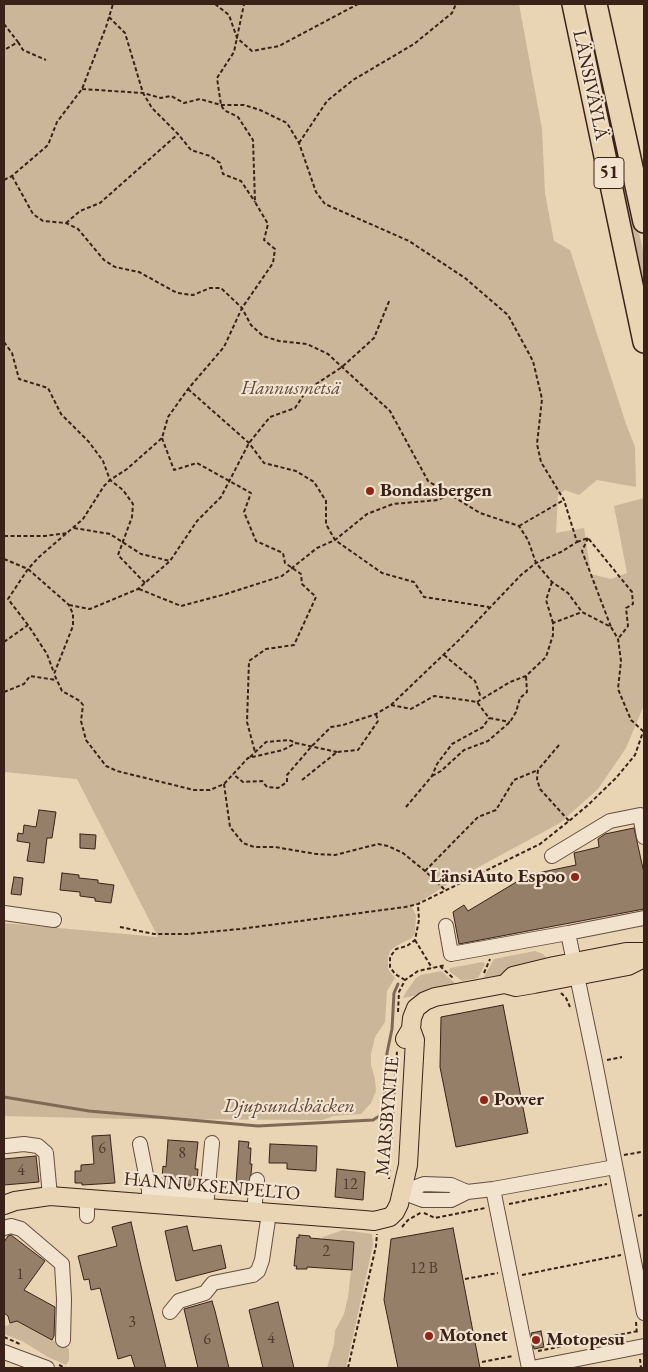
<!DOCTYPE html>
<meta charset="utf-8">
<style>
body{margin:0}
#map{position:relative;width:648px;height:1372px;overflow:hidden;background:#e9d4b3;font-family:"EB Garamond",serif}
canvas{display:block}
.frame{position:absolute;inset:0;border:5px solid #3b2219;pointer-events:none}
</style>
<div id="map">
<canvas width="648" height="1372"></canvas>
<div class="frame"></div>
</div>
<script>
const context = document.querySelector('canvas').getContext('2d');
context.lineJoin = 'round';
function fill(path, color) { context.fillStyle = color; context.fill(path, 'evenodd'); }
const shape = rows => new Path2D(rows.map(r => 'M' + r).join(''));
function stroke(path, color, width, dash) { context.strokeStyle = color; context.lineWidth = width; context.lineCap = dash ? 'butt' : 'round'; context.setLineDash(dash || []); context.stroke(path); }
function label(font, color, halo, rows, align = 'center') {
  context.font = font + ' "EB Garamond",serif'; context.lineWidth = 4.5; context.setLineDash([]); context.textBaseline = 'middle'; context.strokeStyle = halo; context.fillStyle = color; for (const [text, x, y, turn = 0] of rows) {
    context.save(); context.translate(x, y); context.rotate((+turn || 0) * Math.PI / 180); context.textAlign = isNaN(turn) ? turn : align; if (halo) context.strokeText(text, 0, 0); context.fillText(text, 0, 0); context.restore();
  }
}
fill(shape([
 [4,4,519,4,542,129,545,193,554,241,570,250,626,424,635,447,636,487,597,480,579,495,565,490,558,495,556,533,584,528,591,574,611,579,627,573,614,506,644,498,644,705,626,748,598,789,560,823,451,882,412,907,416,915,415,933,412,938,396,946,390,951,388,958,388,969,395,978,387,991,385,1022,375,1037,371,1054,371,1065,375,1079,376,1091,371,1103,361,1114,333,1116,323,1120,128,1119,4,1116,4,923,158,937,77,779,4,772],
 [582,4,588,4,644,255,644,286],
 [535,951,543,954,548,960,485,982,484,977,494,959],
 [483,962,485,964,478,978,462,981,449,971,450,968],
 [441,971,455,983,456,987,403,998,406,992,416,978,421,975],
 [343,1230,372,1234,373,1245,346,1368,327,1368,334,1344,335,1331,344,1314,348,1297,354,1243,322,1239,323,1237],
 [17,1321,69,1349,69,1360,66,1365,48,1357,22,1341,4,1334,4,1325,7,1326,10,1323]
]), '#cbb699');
stroke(shape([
 [4,1097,89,1111,258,1126,373,1120,381,1115,384,1106,387,1053,392,1029,394,993,398,984]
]), '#806856', 3);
const building = shape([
 [39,810,56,812,52,838,47,838,44,863,27,861,30,843,17,841,18,833,23,834,24,825,36,827,39,810],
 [634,828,644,873,644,909,459,944,453,912,464,905,468,911,533,872,533,874,576,865,574,853,599,847,598,839,605,834,634,828],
 [80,834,96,835,95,849,80,848,80,834],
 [62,873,79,875,79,878,98,880,98,883,114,885,111,903,95,901,95,898,80,896,80,892,60,890,62,873],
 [14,877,23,878,21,895,11,894,14,877],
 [503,1005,528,1133,456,1147,440,1067,441,1017,503,1005],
 [110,1135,115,1183,82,1185,82,1183,75,1183,75,1171,81,1171,81,1165,94,1164,92,1136,110,1135],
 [168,1140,198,1142,195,1169,198,1169,197,1181,195,1181,194,1185,164,1183,164,1179,162,1178,163,1166,166,1167,168,1140],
 [239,1141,249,1142,248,1148,251,1148,250,1164,252,1164,251,1174,248,1185,236,1184,239,1141],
 [270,1144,317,1146,316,1171,287,1169,287,1163,269,1163,270,1144],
 [36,1156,39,1182,4,1185,4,1159,36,1156],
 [337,1169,365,1172,363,1200,335,1197,337,1169],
 [131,1222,141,1266,166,1368,135,1368,131,1355,118,1359,100,1288,91,1290,89,1279,84,1280,78,1256,117,1246,112,1227,131,1222],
 [187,1226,193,1251,221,1245,226,1268,176,1281,165,1231,187,1226],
 [453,1228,480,1368,398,1368,384,1300,391,1239,453,1228],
 [11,1235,45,1261,24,1290,55,1307,54,1336,52,1340,17,1321,10,1323,8,1316,4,1313,4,1242,8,1236,11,1235],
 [299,1235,310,1236,310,1238,354,1242,352,1270,307,1267,307,1269,296,1269,297,1266,294,1266,297,1237,299,1238,299,1235],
 [212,1301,215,1311,229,1368,198,1368,184,1309,212,1301],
 [278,1302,294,1368,263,1368,249,1310,278,1302],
 [541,1331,544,1347,534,1349,531,1333,541,1331]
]);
fill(building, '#957f69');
stroke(building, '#3b2219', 1);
const minor = shape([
 [552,856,610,821,640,815,644,837],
 [4,913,54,920],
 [644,918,568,933,595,1062,644,1313],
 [446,926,451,954,568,933],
 [140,1144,149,1190,149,1204],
 [6,1146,24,1144,38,1146,46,1153,50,1196],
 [493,1189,529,1368],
 [149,1190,207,1195],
 [402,1192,423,1200,451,1200,467,1192,493,1189,615,1167],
 [402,1192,424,1184,451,1185,467,1192],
 [206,1208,212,1143],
 [254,1212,257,1180],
 [87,1216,87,1199],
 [4,1228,11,1226,21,1229,62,1264,64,1299,63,1340],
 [170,1312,179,1301,205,1293,213,1283,253,1275,258,1271,262,1260,269,1213],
 [4,1352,47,1368],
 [532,1368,644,1346]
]);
const major = shape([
 [505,984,513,976,554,966,626,952,644,952],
 [405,1039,411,1029,412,1018,416,1008,425,1001,435,997,505,984,516,987,534,984,628,966,644,958],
 [4,1205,15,1201,50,1196,364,1220,374,1221,390,1217,395,1212,399,1204,408,1165,415,1040,411,1029]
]);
const highway = shape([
 [573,4,644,342],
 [596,4,644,222]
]);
stroke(minor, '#664e40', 16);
stroke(major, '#3b2219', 20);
stroke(highway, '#3b2219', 24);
stroke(shape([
 [215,4,229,15,237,38,252,51,279,46,358,4],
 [109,17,125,33,143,93,152,108,178,134,191,150,210,156,220,163,223,174,241,181,255,202],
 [4,24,18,42,4,50],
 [18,42,23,50,46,60],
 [82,89,143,93,161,98,171,96,184,103,200,99,221,105,244,105,260,110,287,123,299,143,316,192,325,204,409,241,465,278,508,315,533,361,542,399,537,444,541,462,564,500,577,542,561,552,536,563,521,575,460,639,391,705,376,714,343,725,331,727,311,747,287,775,287,782,278,788,267,787,262,781,243,782,233,774],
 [299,143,327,101,353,80,414,44,452,13,456,4],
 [12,176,33,214,43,221,66,223,78,229,104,260,115,267,139,272,177,293,193,295,210,288,221,288,242,308,251,325,263,336,279,341,307,344,328,354,342,367,390,411,428,481,480,513,519,526,528,540,536,563,552,582,568,593,582,612,611,627,618,639,621,661,618,689,631,720,643,731],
 [4,180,12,176,48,145,57,122,82,89,106,27,113,4],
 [66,223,80,211,100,203,178,134],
 [4,342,12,353,19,379,48,388,61,414,89,442,103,461,110,480,104,486,83,519,39,557,28,569,8,599,28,625,47,654,54,673],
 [188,389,249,443,264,463,296,471,314,482,326,501,326,524,335,540,382,573,414,582,424,597,489,607],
 [162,438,174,470,197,463,251,493,244,512,256,541,283,553,285,563,301,574,302,584,316,597,294,645,266,649,249,661,247,722,255,752],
 [519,526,564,500],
 [74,528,110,534,141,554,170,561],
 [4,536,44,536,69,533],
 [588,538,582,551,611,627],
 [577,542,588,538,632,592,633,604,626,608,628,626,618,639],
 [4,559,28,569,69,605,73,614,73,626,54,674,62,691,80,701,83,705,81,721,86,740,106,766,117,771,194,790,210,790,224,784,248,758,283,750,296,743],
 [552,582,546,600,553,623],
 [145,583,118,555,132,517,133,504,123,490,110,480,127,469,162,438,168,417,188,389,224,347,242,308,273,263,275,249,264,240,268,224,255,202,253,140,238,117,224,110,221,105,217,78,234,52,244,4],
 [139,589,181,606,226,594,282,576,317,548,335,540,367,514,393,504,438,500,450,494],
 [69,605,90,609,138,589,170,561,197,521,221,497,249,443,270,417,295,408,307,390,342,367,374,338,390,299],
 [4,642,28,625],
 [444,655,475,681,481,698],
 [4,692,24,684,30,676,56,680],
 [477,702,510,682,526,676,546,657,553,635,553,623,582,612],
 [391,705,411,709,434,696,465,700,477,702,489,718,510,722],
 [559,745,538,770,537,779,540,789,569,821],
 [250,757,266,742,289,740,296,743,337,752],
 [432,776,441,771,464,750,488,741,510,722,516,712,520,698,527,692,526,676],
 [302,780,337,752,358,750,378,721,376,714],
 [224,784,230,827,243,843,254,847,275,847,316,854,335,855,378,844,388,846,403,853,425,871,446,891],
 [406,807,432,776,437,764,452,744,483,727,489,718],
 [425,871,478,817,496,810,514,780,538,770],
 [120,927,154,934,188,934,240,929,405,907,418,904,540,844,569,821,588,805,616,778,635,755,644,729],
 [415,940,432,968],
 [440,966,453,978],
 [484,973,490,959],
 [405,980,395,974,390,967,390,957,396,949,407,946,415,940,419,920,418,905],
 [561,993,566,998,570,1007],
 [398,1012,399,992,405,980,418,971,446,965],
 [607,1060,622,1057],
 [624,1155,641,1152],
 [389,1179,397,1051],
 [509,1204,607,1184],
 [424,1213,435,1218,485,1208],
 [638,1216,644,1214],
 [402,1227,408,1220,422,1212],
 [522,1275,621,1255],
 [465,1279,498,1273],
 [636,1322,637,1335],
 [4,1337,20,1344],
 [538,1351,638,1331],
 [640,1359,641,1368],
 [482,1362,513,1356],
 [59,1365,66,1368],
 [348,1368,376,1246,377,1234]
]), '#3b2219', 2, [4, 2.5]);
stroke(minor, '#f1e3ce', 14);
stroke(major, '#e9d4b3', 18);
stroke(highway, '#e9d4b3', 21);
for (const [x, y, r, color] of [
 [370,491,5,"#8f2418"],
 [575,877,5,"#8f2418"],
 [484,1100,5,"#8f2418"],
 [429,1336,5,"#8f2418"],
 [536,1340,5,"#8f2418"]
]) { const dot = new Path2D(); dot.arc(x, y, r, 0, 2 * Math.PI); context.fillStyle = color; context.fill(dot); stroke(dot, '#f1e3ce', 2); }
label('16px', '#52392d', null, [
 ["6",102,1149],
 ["8",182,1154],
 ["4",21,1171],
 ["12",350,1185],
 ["2",326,1252],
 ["12 B",424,1269],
 ["1",20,1275],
 ["3",132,1323],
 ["4",271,1339],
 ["6",207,1340]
]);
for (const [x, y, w] of [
 [609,173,30]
]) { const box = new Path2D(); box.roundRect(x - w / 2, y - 15.5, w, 31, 4); context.fillStyle = '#f1e3ce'; context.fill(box); stroke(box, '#3b2219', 1); }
label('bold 18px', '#3b2219', null, [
 ["51",609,173]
]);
label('19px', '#3b2219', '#f1e3ce', [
 ["LÄNSIVÄYLÄ",590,85,78],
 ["MARSBYNTIE",388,1116,-85],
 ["HANNUKSENPELTO",212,1187,5]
]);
label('italic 19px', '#5f4739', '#f1e3ce', [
 ["Hannusmetsä",291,389]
]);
label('bold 19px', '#3b2219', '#f1e3ce', [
 ["Bondasbergen",380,491],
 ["LänsiAuto Espoo",565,877,"right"],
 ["Power",494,1100],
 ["Motonet",439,1336],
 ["Motopesu",546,1340]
], 'left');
label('italic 20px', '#5e4538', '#f1e3ce', [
 ["Djupsundsbäcken",289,1107]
]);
</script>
